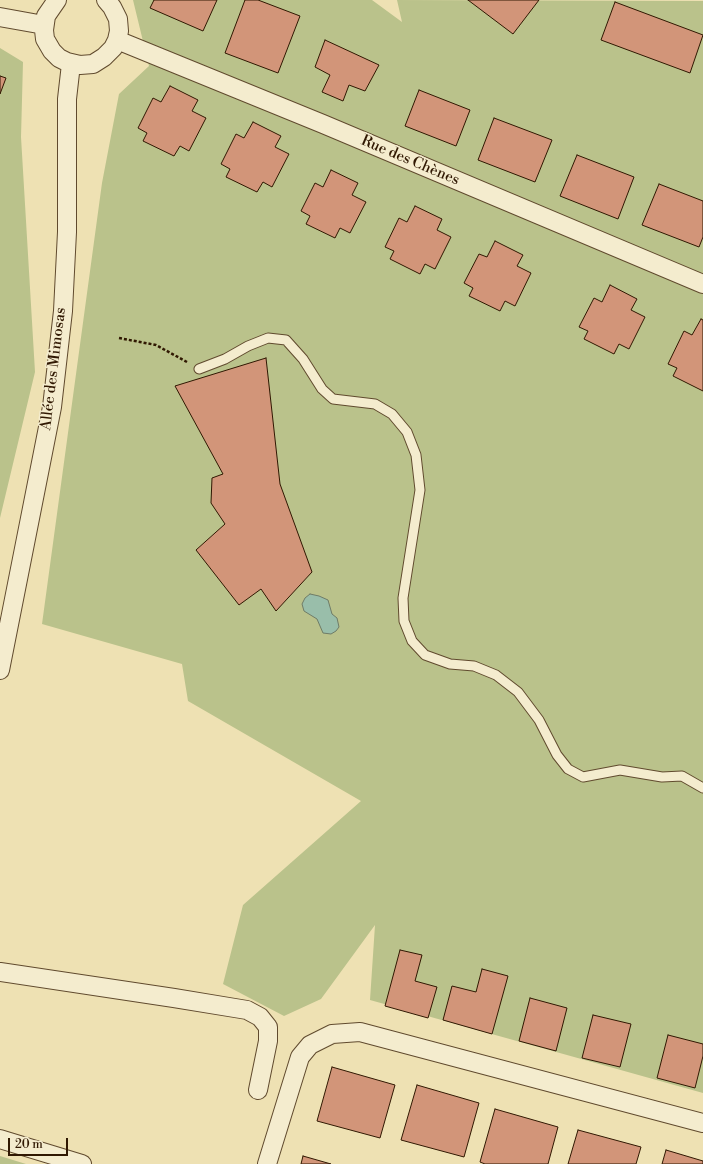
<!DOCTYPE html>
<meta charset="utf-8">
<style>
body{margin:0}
#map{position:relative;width:703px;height:1164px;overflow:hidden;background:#eee1b3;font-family:"Libre Bodoni",serif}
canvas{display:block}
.scale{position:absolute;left:8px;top:1138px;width:60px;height:18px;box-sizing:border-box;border:2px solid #301802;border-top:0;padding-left:5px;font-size:12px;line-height:14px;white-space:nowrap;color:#301802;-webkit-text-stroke:3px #f4ecce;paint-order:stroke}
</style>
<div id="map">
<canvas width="703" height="1164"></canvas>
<div class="scale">20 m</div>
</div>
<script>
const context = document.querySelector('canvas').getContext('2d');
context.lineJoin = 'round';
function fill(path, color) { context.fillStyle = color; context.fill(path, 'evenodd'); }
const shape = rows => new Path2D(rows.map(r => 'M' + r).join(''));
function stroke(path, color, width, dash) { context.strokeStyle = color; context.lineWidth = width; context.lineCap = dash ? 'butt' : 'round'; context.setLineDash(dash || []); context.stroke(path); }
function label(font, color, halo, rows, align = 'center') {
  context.font = font + ' "Libre Bodoni",serif'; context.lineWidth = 3; context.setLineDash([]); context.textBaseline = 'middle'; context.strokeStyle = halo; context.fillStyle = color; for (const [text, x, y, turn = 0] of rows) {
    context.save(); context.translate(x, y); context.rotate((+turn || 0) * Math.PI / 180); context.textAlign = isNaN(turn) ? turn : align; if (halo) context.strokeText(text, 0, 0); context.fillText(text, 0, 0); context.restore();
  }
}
fill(shape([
 [133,0,372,0,402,22,397,0,703,1,703,1093,370,1000,375,925,321,999,284,1016,223,984,243,905,361,801,188,701,182,664,42,624,102,183,119,94,149,66],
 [0,48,23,62,21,137,35,372,0,518],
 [0,1156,26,1164,0,1164]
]), '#bac28b');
const water = shape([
 [310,594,319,596,328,600,332,614,337,618,339,627,336,631,331,634,323,633,317,619,304,611,302,604,305,598,310,594]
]);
fill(water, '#99beaa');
stroke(water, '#6f7c67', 1);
const building = shape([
 [154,0,217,0,203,31,150,8,154,0],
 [245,0,258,0,300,16,278,73,225,53,245,0],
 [468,0,539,0,513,34,468,0],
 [615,2,703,35,690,73,601,40,615,2],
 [325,40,379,65,365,91,349,85,343,101,322,92,330,75,315,67,325,40],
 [0,76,6,78,0,94,0,76],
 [170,86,198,100,192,111,206,118,189,151,180,146,174,156,143,141,147,133,138,128,153,98,161,102,170,86],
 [419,90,470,110,456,146,405,126,419,90],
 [494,118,552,140,535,182,478,160,494,118],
 [253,122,281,136,275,147,289,154,272,187,263,182,257,192,226,177,230,169,221,164,236,134,244,138,253,122],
 [577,155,634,177,618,219,560,196,577,155],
 [331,170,358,183,352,195,366,202,350,233,340,228,335,238,306,224,310,216,301,211,315,183,323,187,331,170],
 [659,184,703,201,703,237,699,247,642,225,659,184],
 [415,206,442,219,437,230,451,237,435,269,425,264,420,274,390,259,394,251,385,247,399,218,407,222,415,206],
 [495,241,523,255,517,266,531,273,515,306,505,301,500,311,469,296,473,288,464,283,479,254,487,257,495,241],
 [610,285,637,299,631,310,645,317,629,349,619,344,614,354,584,339,588,331,579,327,594,298,602,302,610,285],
 [701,319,703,320,703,391,673,376,677,368,668,364,684,331,692,335,701,319],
 [266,358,280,484,312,572,276,611,261,589,239,605,196,550,225,524,211,503,212,478,223,474,175,386,266,358],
 [400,950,422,955,415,981,437,987,428,1018,385,1006,400,950],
 [482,969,508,976,492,1034,443,1020,452,986,476,992,482,969],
 [530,998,567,1008,556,1051,519,1041,530,998],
 [593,1015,631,1024,620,1067,582,1058,593,1015],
 [668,1035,703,1044,703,1056,695,1088,657,1078,668,1035],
 [332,1067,395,1085,380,1138,317,1121,332,1067],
 [417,1085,479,1103,464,1157,401,1140,417,1085],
 [495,1109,558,1127,548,1164,485,1164,480,1162,495,1109],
 [578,1130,641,1147,636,1164,568,1164,578,1130],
 [666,1150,703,1161,703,1164,662,1164,666,1150],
 [303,1156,331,1164,301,1164,303,1156]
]);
fill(building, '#d29579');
stroke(building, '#301802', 1);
const lane = shape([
 [199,369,225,359,248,346,268,338,286,340,303,359,322,389,333,399,375,404,392,414,407,432,416,455,420,490,403,598,404,621,412,641,425,655,450,664,474,666,496,675,518,692,539,720,557,755,568,769,583,777,620,770,662,777,682,776,703,788]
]);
const street = shape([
 [57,0,46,16,44,30,45,39,52,51,59,58,67,62,80,65,93,64,104,57,113,48,117,40,119,31,118,19,112,7,106,0],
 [0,17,44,25],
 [117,40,323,124,703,284],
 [0,670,52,407,63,311,67,232,67,99,71,64],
 [0,972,174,998,247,1010,260,1017,268,1027,268,1041,258,1090],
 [0,1139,82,1164],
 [267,1164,300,1057,310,1045,332,1034,360,1032,703,1123]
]);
stroke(lane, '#604a2e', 11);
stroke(street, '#604a2e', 20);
stroke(shape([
 [119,338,156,345,187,362]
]), '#301802', 2.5, [3, 2]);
stroke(lane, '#f4ecce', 9);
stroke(street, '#f4ecce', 18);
label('15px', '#301802', '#f4ecce', [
 ["Rue des Chènes",410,161,23],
 ["Allée des Mimosas",54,369,-83]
]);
</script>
